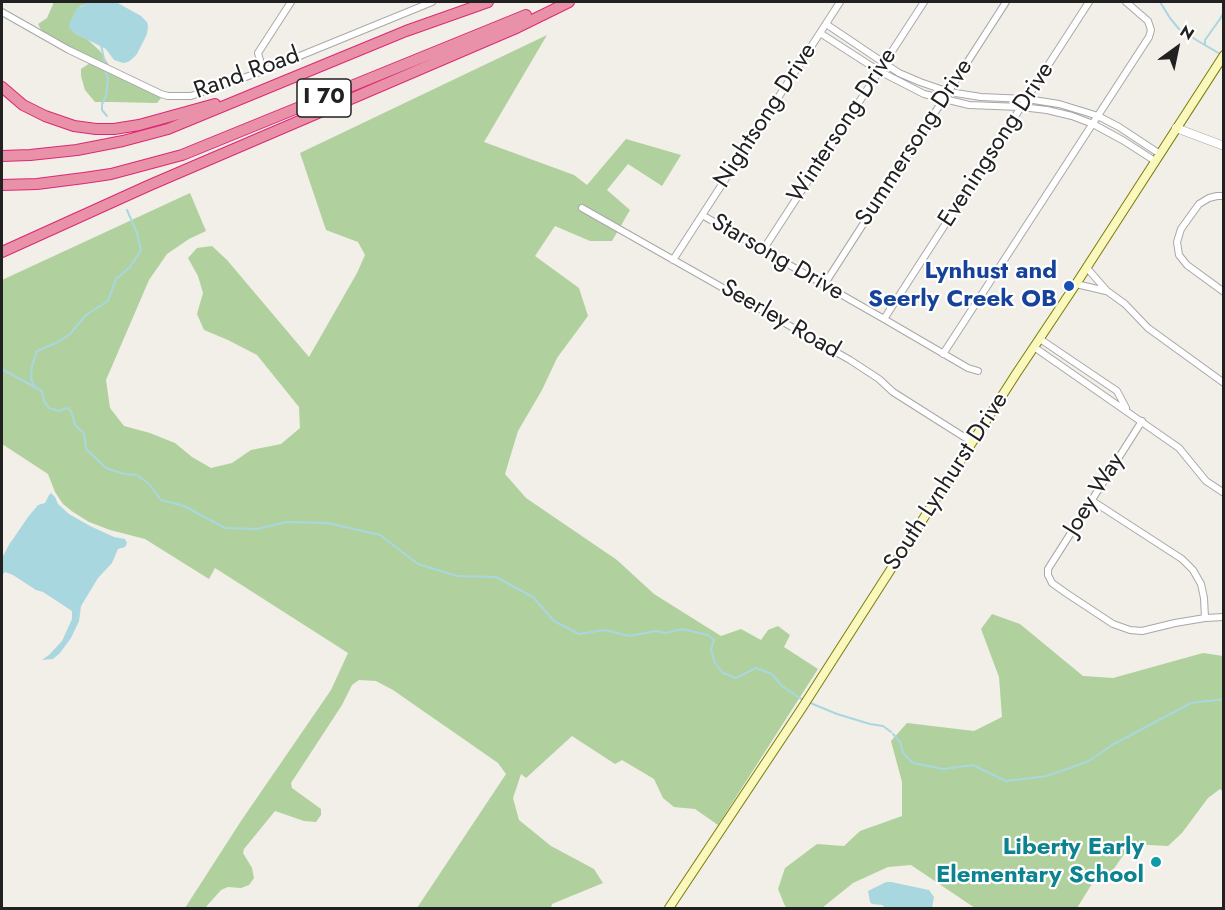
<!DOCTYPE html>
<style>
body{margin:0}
#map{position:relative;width:1225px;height:910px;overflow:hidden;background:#f2eee8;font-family:Jost,sans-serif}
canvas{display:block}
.frame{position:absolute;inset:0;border:3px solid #212121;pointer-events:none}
.north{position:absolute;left:1147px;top:18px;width:60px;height:60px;-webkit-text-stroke:4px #fff;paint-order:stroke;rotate:33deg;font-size:16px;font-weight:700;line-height:24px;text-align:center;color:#212121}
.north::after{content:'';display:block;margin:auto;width:21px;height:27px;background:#212121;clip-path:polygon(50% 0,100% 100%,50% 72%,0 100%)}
</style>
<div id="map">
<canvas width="1225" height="910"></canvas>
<div class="frame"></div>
<div class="north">N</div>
</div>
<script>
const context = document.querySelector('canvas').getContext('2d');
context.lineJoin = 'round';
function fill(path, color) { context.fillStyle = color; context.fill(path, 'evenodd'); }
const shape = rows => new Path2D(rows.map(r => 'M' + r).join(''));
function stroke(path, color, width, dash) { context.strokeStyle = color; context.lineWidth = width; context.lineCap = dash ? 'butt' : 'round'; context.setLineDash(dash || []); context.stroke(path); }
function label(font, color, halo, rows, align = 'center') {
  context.font = font + ' Jost,sans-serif'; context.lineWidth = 4.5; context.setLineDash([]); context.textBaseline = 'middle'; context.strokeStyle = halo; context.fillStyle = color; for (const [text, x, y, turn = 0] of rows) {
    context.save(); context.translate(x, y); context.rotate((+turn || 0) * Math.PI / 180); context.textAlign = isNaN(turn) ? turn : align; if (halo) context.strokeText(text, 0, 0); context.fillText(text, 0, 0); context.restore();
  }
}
fill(shape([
 [54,2,86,2,86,4,80,6,74,33,87,39,100,51,109,65,62,43,42,32,38,24,47,18],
 [547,35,484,142,574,175,587,185,626,139,681,155,662,186,628,164,607,190,630,210,612,241,590,241,555,226,535,256,579,288,588,316,557,358,542,390,518,431,505,474,526,498,617,560,654,594,721,636,741,629,761,640,768,630,778,626,790,635,784,647,818,669,718,825,695,809,674,807,663,798,654,779,622,760,615,764,572,736,526,778,521,774,513,798,519,820,551,846,594,869,603,883,552,904,551,908,417,908,506,774,498,763,393,690,376,681,359,680,352,685,342,705,291,783,292,788,321,809,321,815,316,822,304,821,275,811,244,849,243,853,252,868,254,878,249,885,241,888,228,887,221,890,205,908,185,908,241,821,331,690,348,653,215,568,209,579,145,539,110,530,89,522,73,512,63,504,55,492,48,474,2,444,2,280,190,193,206,231,189,239,167,254,149,280,106,380,110,408,124,426,150,433,175,443,192,457,211,468,232,463,251,450,281,444,300,428,299,407,257,355,228,340,204,330,197,314,203,293,198,276,188,258,197,248,212,246,227,260,309,357,357,273,365,255,358,242,326,230,300,153],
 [90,63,102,68,161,98,157,103,112,102,95,102,85,90,81,76,81,69],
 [992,614,1020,624,1083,676,1113,678,1203,653,1223,656,1223,792,1220,789,1208,798,1182,833,1168,846,1131,844,1111,873,1098,874,1077,908,975,908,911,865,888,867,853,883,822,908,788,908,785,906,778,889,785,868,817,844,844,846,860,831,902,816,902,782,891,741,907,723,974,731,1002,717,999,677,981,629]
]), '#b0d19d');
fill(shape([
 [86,2,116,2,141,16,147,22,148,26,147,34,137,54,132,59,128,62,123,63,114,60,106,49,74,33,71,30,69,26,70,22,77,8,86,4],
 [51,493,55,497,58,504,69,514,90,526,114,537,125,539,127,543,125,547,118,549,112,563,98,578,81,606,79,621,71,638,60,653,53,659,42,660,49,655,62,641,72,619,72,611,43,592,36,590,13,575,5,572,2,575,2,558,10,543,13,539,28,517,38,505,45,503,49,495],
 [886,882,891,882,929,890,934,897,932,908,886,908,882,905,872,904,870,902,868,891]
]), '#a9d7df');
stroke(shape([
 [1160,2,1170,18,1179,29,1198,41,1222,55],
 [101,45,105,64],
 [1205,45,1205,40,1220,19,1224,12],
 [105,70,108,79,106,96,102,104,102,110,107,116],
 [2,369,42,391,44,401,49,408,59,411,67,408,71,411,75,425,84,433,86,449,106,468,124,474,137,475,149,484,161,500,184,506,225,528,257,529,286,522,328,523,380,535,418,564,457,576,496,577,533,597,554,621,579,634,605,630,629,636,656,631,666,633,682,629,708,635,714,640,711,650,715,663,723,673,736,678,756,668,772,674,782,686,803,700],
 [34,385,31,379,32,366,37,351,58,342,70,334,86,315,108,301,116,279,130,267,141,250,137,233,127,210],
 [808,702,837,714,870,724,883,726,891,732],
 [893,734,900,742,903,753,913,763,943,769,973,765,1006,781,1047,776,1089,761,1112,745,1191,703,1224,699]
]), '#a9d7df', 2);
const minor = shape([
 [2,12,69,50,161,94,168,96,191,96,263,71,432,2],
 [826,24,884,63,899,73,920,82,949,92,981,97,1027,99,1059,104,1082,111,1098,116,1119,127,1160,154],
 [820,33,879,71,924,94,969,105,1021,107,1047,110,1072,116,1093,124,1124,141,1155,161],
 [263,71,258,53,291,2],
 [1224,196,1217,196,1209,198,1199,204,1181,229,1177,242,1179,255,1187,265,1224,292],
 [582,208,850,360,879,379,893,392,972,442],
 [702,215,884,319,968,368,978,371],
 [763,250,924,2],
 [673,260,840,2],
 [1087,268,1107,291,1125,304,1148,328,1224,383],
 [1076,284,1106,291],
 [824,285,1006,2],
 [884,319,1089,2],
 [1040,339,1117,391,1126,408],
 [1034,347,1179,448,1206,481,1224,493],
 [943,354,1149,37,1151,30,1148,21,1126,2],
 [1142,421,1048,569,1048,575,1052,583,1066,593,1113,624,1130,630,1142,631,1175,623,1205,618,1224,617],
 [1091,500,1182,559,1193,570,1201,584,1204,598,1205,618]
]);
const tertiary = shape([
 [1176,128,1224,146]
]);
const secondary = shape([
 [669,908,802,708,1016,374,1076,284,1224,55]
]);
const motorway = shape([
 [2,87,23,105,45,116,74,126,96,129,114,129,139,125,215,104],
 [2,156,30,155,77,150,123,141,168,129,406,31,488,2],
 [2,185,37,184,84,178,111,174,182,155,526,15],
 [2,252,150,185,514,29,569,2]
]);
stroke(minor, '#a8a8a8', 8);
stroke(tertiary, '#a8a8a8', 9);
stroke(secondary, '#797c05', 10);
stroke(motorway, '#dc2875', 12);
stroke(minor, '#fff', 6);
stroke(tertiary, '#fff', 8);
stroke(secondary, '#faf8bd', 8);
stroke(motorway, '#e891a8', 10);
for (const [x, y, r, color] of [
 [1069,286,6,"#1a4fb4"],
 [1156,862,6,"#0f9aa8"]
]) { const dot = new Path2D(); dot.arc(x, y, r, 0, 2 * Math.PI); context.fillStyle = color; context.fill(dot); stroke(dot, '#fff', 2); }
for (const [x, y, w] of [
 [324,98,54]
]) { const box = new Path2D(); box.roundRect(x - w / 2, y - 19, w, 38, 4.5); context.fillStyle = '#fff'; context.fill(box); stroke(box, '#212121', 1.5); }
label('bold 22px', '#212121', null, [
 ["I 70",324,98]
]);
label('24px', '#212121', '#fff', [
 ["Rand Road",247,74,-20],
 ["Nightsong Drive",766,116,-57],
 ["Wintersong Drive",843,126,-57],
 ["Summersong Drive",915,143,-57],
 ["Eveningsong Drive",997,145,-57],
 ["Starsong Drive",777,258,30],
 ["Seerley Road",780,320,30],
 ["South Lynhurst Drive",947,482,-57],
 ["Joey Way",1095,495,-58]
]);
label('bold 24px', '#164399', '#fff', [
 ["Lynhust and",1057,272],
 ["Seerly Creek OB",1057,300]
], 'right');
label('bold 24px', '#0d838f', '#fff', [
 ["Liberty Early",1144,848],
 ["Elementary School",1144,876]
], 'right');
</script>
